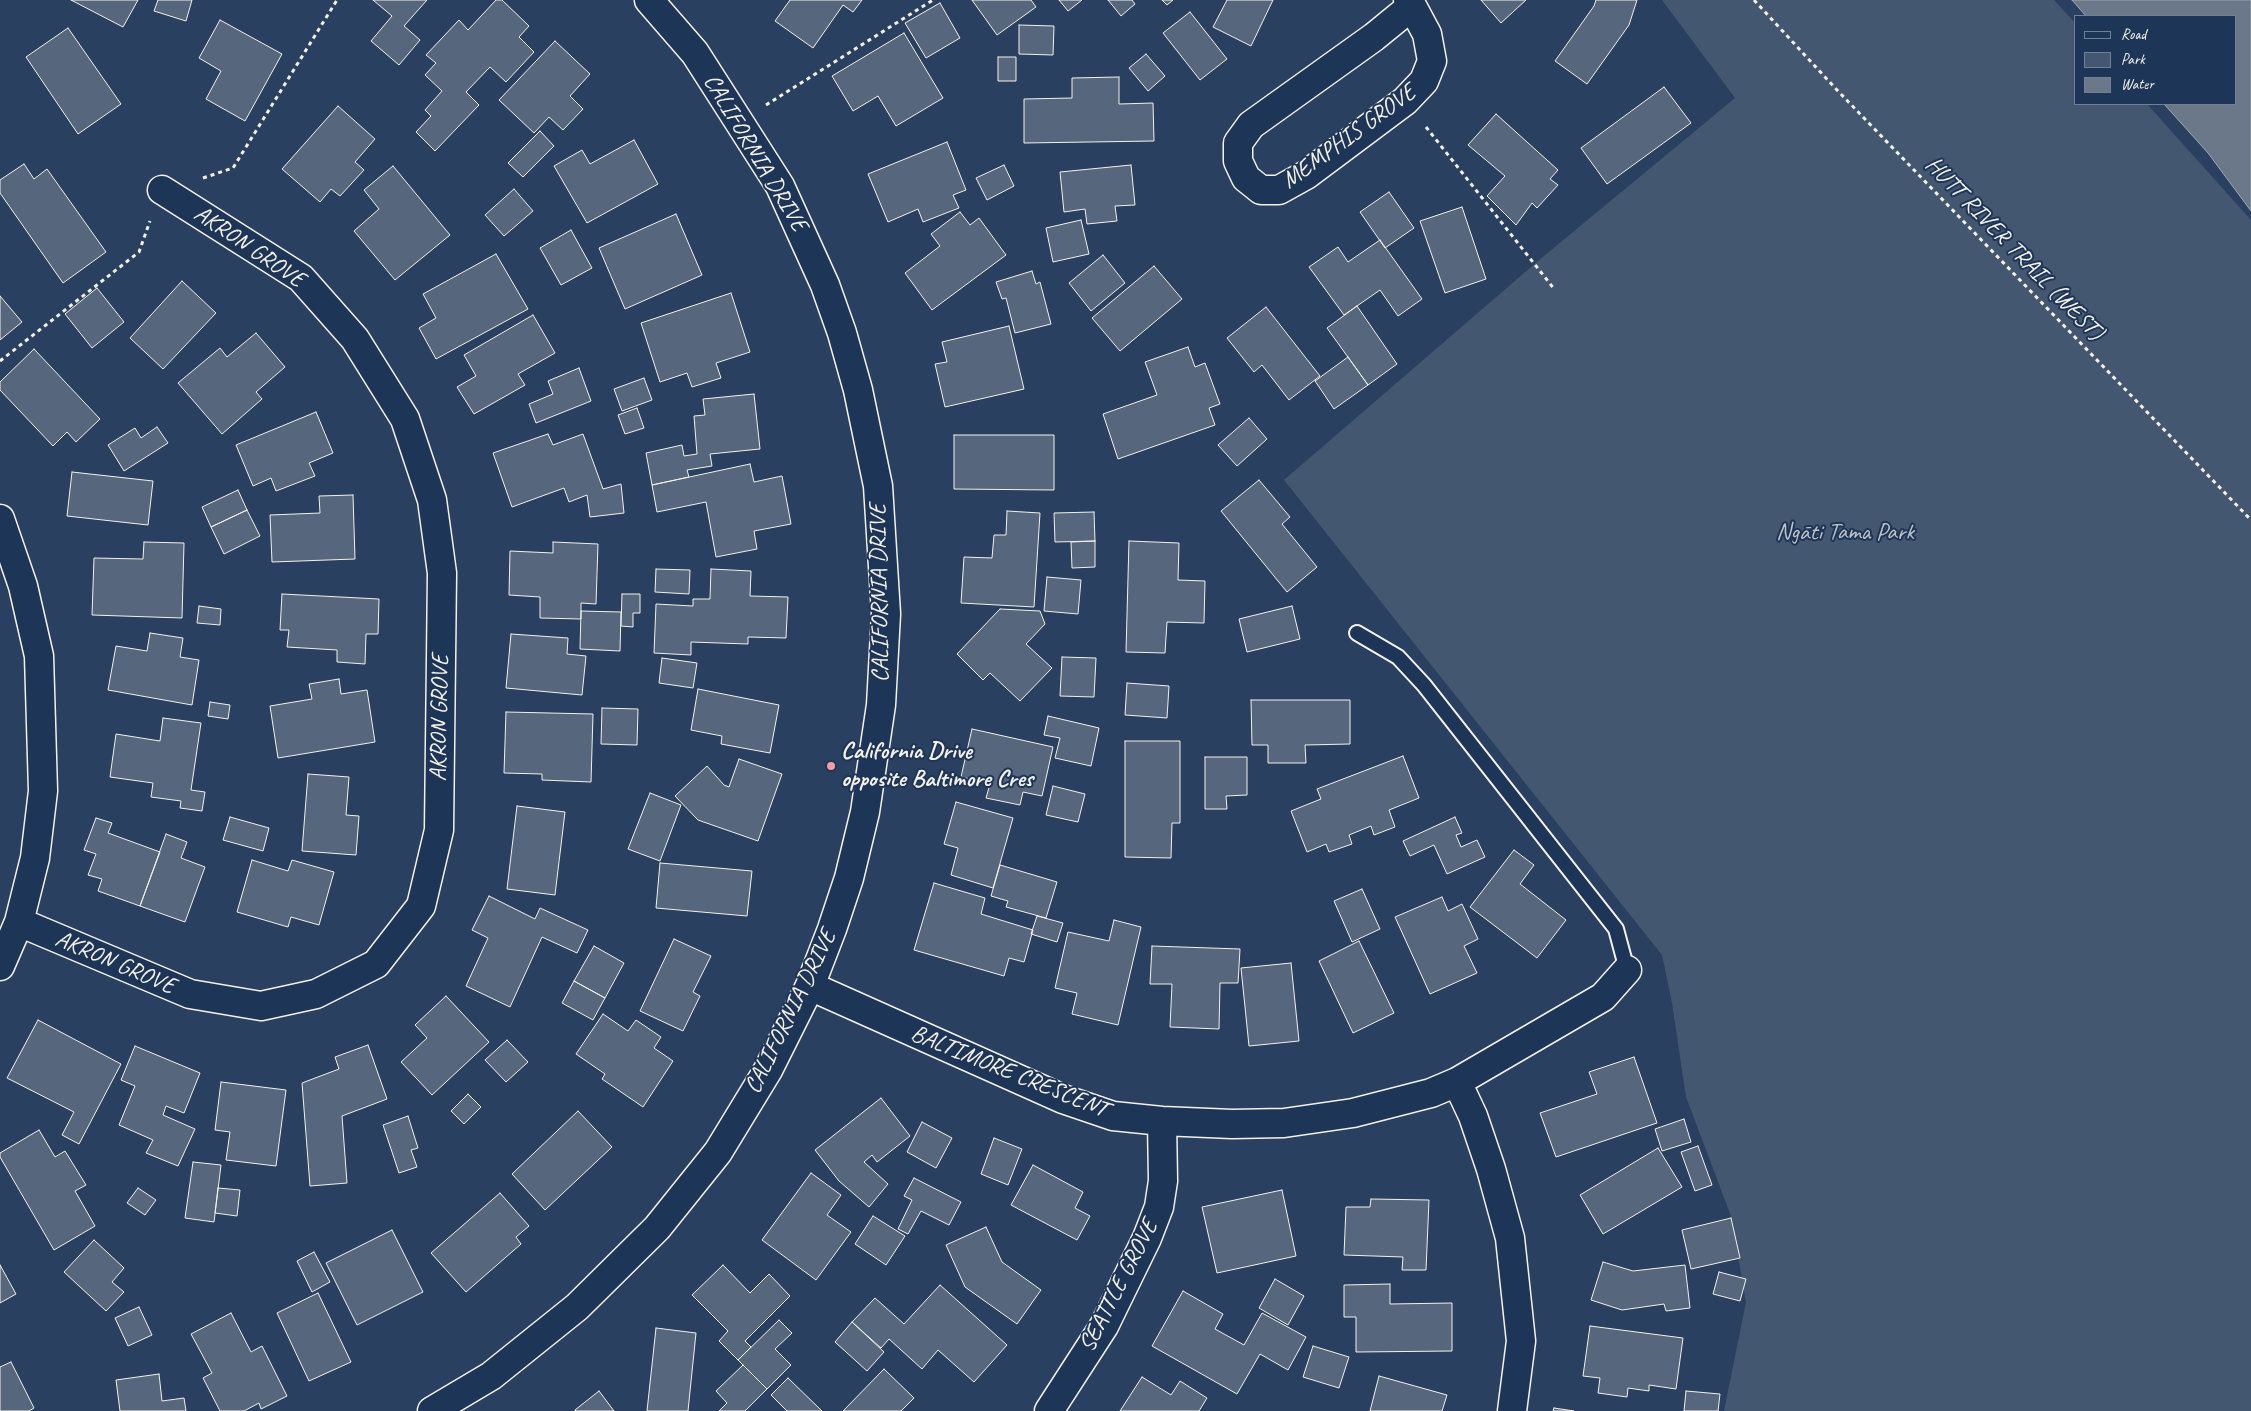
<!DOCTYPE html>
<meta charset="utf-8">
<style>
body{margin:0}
#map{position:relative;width:2251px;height:1411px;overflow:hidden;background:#2a4060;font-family:Caveat,sans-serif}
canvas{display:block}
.legend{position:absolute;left:2074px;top:15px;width:162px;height:90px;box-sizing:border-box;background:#1d3557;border:1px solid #738091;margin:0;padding:6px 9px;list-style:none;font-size:15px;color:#f4f1e8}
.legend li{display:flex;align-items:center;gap:10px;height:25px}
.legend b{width:25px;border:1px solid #738091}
</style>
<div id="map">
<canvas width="2251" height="1411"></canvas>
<ul class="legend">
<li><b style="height:6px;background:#1d3557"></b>Road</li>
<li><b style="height:14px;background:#445771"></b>Park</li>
<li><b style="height:14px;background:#6a788a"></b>Water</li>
</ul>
</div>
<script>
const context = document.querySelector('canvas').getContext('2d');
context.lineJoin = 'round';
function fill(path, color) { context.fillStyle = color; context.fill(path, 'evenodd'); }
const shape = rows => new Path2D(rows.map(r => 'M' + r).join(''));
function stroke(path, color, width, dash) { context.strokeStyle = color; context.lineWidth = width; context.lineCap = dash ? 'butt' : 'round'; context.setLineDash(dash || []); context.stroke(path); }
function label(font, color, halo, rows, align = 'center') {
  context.font = font + ' Caveat,sans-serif'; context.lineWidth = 4; context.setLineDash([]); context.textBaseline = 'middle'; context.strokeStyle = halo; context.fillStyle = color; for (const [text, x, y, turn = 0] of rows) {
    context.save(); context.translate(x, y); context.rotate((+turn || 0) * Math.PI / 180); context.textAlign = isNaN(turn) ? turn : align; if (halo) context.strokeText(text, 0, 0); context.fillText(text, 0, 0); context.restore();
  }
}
fill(shape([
 [1662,0,2054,0,2075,23,2075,104,2147,104,2251,220,2251,1411,1724,1411,1746,1302,1731,1216,1686,1097,1672,1003,1662,955,1284,480,1538,261,1735,98]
]), '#445771');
const water = shape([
 [2072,0,2251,0,2251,211,2208,153,2164,104,2235,104,2235,16,2086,16,2072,0]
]);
fill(water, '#6a788a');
stroke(water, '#a1a8b0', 1);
const building = shape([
 [71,0,138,0,123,27,71,0],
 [158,0,192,0,186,21,154,11,158,0],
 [373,0,427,0,404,26,420,40,399,65,371,41,392,16,373,0],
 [496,0,502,0,529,26,519,37,534,52,506,82,490,67,466,92,479,105,435,151,416,132,431,116,425,110,442,91,425,75,436,63,426,55,459,20,468,30,496,0],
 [790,0,862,0,853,12,843,5,813,48,775,21,790,0],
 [972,0,1031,0,1036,7,997,35,972,0],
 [1059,0,1082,0,1068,11,1059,0],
 [1108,0,1132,0,1135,4,1121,16,1108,0],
 [1162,0,1173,0,1167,5,1162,0],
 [1227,0,1273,0,1251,46,1213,27,1227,0],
 [1481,0,1526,0,1501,23,1481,0],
 [1596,0,1637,0,1629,25,1587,84,1555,61,1594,6,1596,0],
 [940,3,960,38,926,58,905,23,940,3],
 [1190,12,1227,59,1200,80,1163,33,1190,12],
 [220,20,282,54,245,121,206,99,221,71,199,58,220,20],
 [1019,25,1054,26,1053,55,1019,54,1019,25],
 [68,28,121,104,78,134,26,57,68,28],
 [904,33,943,98,896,126,878,96,853,111,832,76,904,33],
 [555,41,590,74,570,96,583,109,563,130,549,117,534,133,499,100,555,41],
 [1146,54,1165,76,1148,91,1129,68,1146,54],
 [998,57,1016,57,1016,81,998,81,998,57],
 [1119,77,1119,104,1153,103,1154,141,1024,143,1024,99,1072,98,1072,78,1119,77],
 [1664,87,1691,123,1607,184,1581,148,1664,87],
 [338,106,375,139,355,162,364,170,340,196,331,189,320,202,282,169,338,106],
 [1496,114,1558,170,1550,179,1558,185,1537,208,1532,203,1516,225,1487,196,1505,176,1468,145,1496,114],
 [540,131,554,146,523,177,508,163,540,131],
 [634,140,658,184,587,223,554,166,582,150,590,164,634,140],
 [947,142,966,190,953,195,959,208,923,222,918,209,888,222,868,174,947,142],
 [24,164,34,179,47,169,106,252,63,283,0,193,0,180,24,164],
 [1004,165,1014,186,987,200,976,178,1004,165],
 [1131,165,1135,205,1115,206,1117,221,1087,224,1085,209,1064,212,1060,172,1131,165],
 [393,166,450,235,395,280,354,231,379,209,364,190,393,166],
 [514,189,533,211,504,236,485,215,514,189],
 [1389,192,1414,228,1385,248,1360,212,1389,192],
 [1462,207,1486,279,1445,293,1420,221,1462,207],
 [960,212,970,225,979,218,1006,255,932,310,905,273,940,246,931,234,960,212],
 [676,214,702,275,625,309,599,248,676,214],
 [1081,220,1089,254,1053,262,1046,228,1081,220],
 [571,230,592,268,561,285,540,248,571,230],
 [1380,240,1422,299,1398,316,1380,290,1344,315,1309,267,1338,247,1348,262,1380,240],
 [496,254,528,309,436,359,419,328,436,318,423,294,496,254],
 [1103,255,1125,283,1091,311,1069,283,1103,255],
 [1154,266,1182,299,1120,351,1092,318,1154,266],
 [1032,271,1036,284,1040,282,1051,324,1015,333,1006,298,1002,299,996,282,1032,271],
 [182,281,216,313,163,369,130,338,182,281],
 [97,288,124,322,92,348,65,314,97,288],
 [731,293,750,352,716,363,721,378,692,387,687,373,660,382,641,323,731,293],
 [0,296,22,322,0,340,0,296],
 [1357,306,1397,364,1368,385,1327,328,1357,306],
 [1266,307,1320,376,1289,400,1262,365,1254,372,1227,338,1266,307],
 [533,315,555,353,518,374,525,385,474,414,457,387,476,376,464,355,533,315],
 [1009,326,1024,389,945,407,935,364,947,362,942,342,1009,326],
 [256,333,285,367,256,392,262,399,222,434,178,383,220,348,227,357,256,333],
 [1188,347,1195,367,1205,363,1220,404,1209,408,1215,425,1118,459,1103,414,1157,395,1145,362,1188,347],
 [34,349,100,419,76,442,67,432,53,446,0,390,0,382,34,349],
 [1348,357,1368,385,1334,409,1315,381,1348,357],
 [579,368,591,401,536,423,529,404,553,394,548,381,579,368],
 [644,378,652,400,622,411,614,389,644,378],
 [754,394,760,449,710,454,712,466,687,470,689,477,652,485,646,453,682,445,684,456,697,454,694,416,705,415,703,399,754,394],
 [637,408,644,428,625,434,618,415,637,408],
 [316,412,333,453,309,463,315,476,276,491,271,478,253,486,236,445,316,412],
 [1249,418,1267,439,1237,466,1218,445,1249,418],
 [157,427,168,443,124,471,108,445,135,428,141,438,157,427],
 [548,434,553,445,583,434,603,489,621,484,624,513,590,517,587,495,569,502,564,488,512,507,493,453,548,434],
 [954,435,1054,435,1054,490,954,489,954,435],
 [750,464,754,482,782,476,791,524,754,531,757,549,716,557,706,502,657,512,652,485,750,464],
 [72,472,153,481,148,525,67,516,72,472],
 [1259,480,1290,517,1282,524,1317,567,1287,592,1221,511,1259,480],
 [238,490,247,510,211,527,202,507,238,490],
 [353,495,355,559,272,562,270,515,320,513,319,496,353,495],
 [247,510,260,536,224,554,211,527,247,510],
 [1007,511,1040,513,1034,607,961,603,964,557,992,558,994,535,1006,535,1007,511],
 [1094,512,1095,541,1055,542,1054,513,1094,512],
 [1095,541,1095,567,1072,568,1071,542,1095,541],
 [1129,541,1179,543,1178,580,1205,581,1204,623,1167,622,1165,653,1126,652,1129,541],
 [144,542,184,543,182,618,92,615,94,558,143,559,144,542],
 [553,542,598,544,596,604,581,603,581,619,540,618,540,597,509,595,510,551,553,553,553,542],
 [656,569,690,570,689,594,655,592,656,569],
 [711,569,751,571,750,596,788,597,786,638,748,637,748,644,691,642,691,655,654,653,656,604,693,606,693,599,710,599,711,569],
 [1047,577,1081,580,1078,614,1044,611,1047,577],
 [282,594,379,599,378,634,366,634,365,664,337,662,337,650,287,647,289,630,280,630,282,594],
 [622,594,640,594,640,613,633,613,633,627,621,626,622,594],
 [199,606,221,609,220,625,197,623,199,606],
 [1292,606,1300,639,1247,652,1239,619,1292,606],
 [1000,609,1040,611,1045,624,1026,644,1052,668,1020,701,990,673,983,680,957,654,1000,609],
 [581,611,621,612,620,651,580,649,581,611],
 [150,633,183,638,180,657,199,660,192,705,108,690,116,646,147,651,150,633],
 [511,634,568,638,567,654,586,656,582,695,506,688,511,634],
 [1062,657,1096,658,1094,697,1060,696,1062,657],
 [662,658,697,663,693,688,659,683,662,658],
 [339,679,341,694,367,690,375,742,278,758,270,706,312,699,309,684,339,679],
 [1127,683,1169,686,1167,718,1125,715,1127,683],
 [698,689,779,705,770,753,721,744,722,736,691,730,698,689],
 [1251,700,1350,700,1350,744,1305,745,1306,763,1268,763,1268,745,1252,745,1251,700],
 [210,702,230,705,228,719,208,716,210,702],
 [602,708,638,709,637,745,601,744,602,708],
 [506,712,593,714,591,782,542,780,542,774,504,773,506,712],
 [1048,716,1099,728,1091,766,1055,758,1060,738,1044,735,1048,716],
 [163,718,201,723,191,790,205,792,202,811,180,808,181,801,151,797,153,783,110,777,116,734,160,741,163,718],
 [972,729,1053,747,1042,796,1023,792,1020,805,986,798,990,784,961,777,972,729],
 [1125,741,1180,741,1180,823,1172,823,1171,858,1125,857,1125,741],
 [1403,756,1419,798,1389,810,1395,827,1374,835,1371,826,1349,835,1352,844,1329,852,1326,844,1307,852,1291,811,1321,799,1317,789,1403,756],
 [1205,757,1247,757,1247,795,1226,796,1227,809,1205,809,1205,757],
 [739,759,782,774,758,841,698,820,675,796,707,766,724,785,729,787,739,759],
 [308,774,349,777,346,815,359,816,356,855,302,851,308,774],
 [1053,786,1085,794,1078,822,1046,815,1053,786],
 [650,793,681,805,660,861,628,849,650,793],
 [956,802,1013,818,993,888,951,875,958,848,944,844,956,802],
 [517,806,565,812,555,895,507,889,517,806],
 [230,817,269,828,263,851,223,840,230,817],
 [1455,817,1462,833,1456,835,1461,847,1477,840,1485,857,1447,874,1434,845,1410,856,1403,841,1455,817],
 [96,818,112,823,108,833,160,852,140,906,98,891,102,879,88,875,96,854,84,850,96,818],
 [166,834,187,842,181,858,205,867,185,922,140,906,166,834],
 [1514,850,1534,865,1520,884,1566,920,1537,958,1470,907,1514,850],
 [252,860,288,871,292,860,334,872,319,925,291,917,288,927,237,912,252,860],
 [660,863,752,871,747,916,656,908,660,863],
 [1000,865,1057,882,1046,918,1006,907,1008,901,991,896,1000,865],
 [934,883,985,898,981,914,1033,930,1024,962,1009,958,1004,976,914,950,934,883],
 [1362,889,1380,929,1352,942,1334,901,1362,889],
 [489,896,535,919,540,908,588,930,577,953,542,937,510,1007,466,986,488,938,472,930,489,896],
 [1442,897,1448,911,1462,904,1478,939,1464,946,1477,973,1430,994,1395,917,1442,897],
 [1037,916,1063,923,1057,942,1031,934,1037,916],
 [1114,920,1141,927,1118,1025,1072,1014,1077,993,1055,988,1068,932,1109,941,1114,920],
 [674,939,711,956,693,992,700,996,683,1031,640,1011,674,939],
 [1359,941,1394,1013,1353,1033,1319,961,1359,941],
 [594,946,624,963,605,998,574,981,594,946],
 [1152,946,1240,949,1238,983,1220,983,1219,1029,1170,1027,1172,984,1150,984,1152,946],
 [1291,963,1299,1041,1249,1046,1241,968,1291,963],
 [574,981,605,998,593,1020,562,1003,574,981],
 [446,996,489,1042,432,1095,401,1062,427,1038,415,1025,446,996],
 [603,1014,628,1031,636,1020,661,1037,654,1048,673,1061,643,1107,602,1079,605,1074,576,1054,603,1014],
 [38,1020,121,1064,79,1144,62,1135,74,1112,7,1078,38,1020],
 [507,1040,528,1062,506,1082,485,1060,507,1040],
 [368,1045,387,1099,342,1116,347,1183,310,1186,302,1083,339,1069,335,1057,368,1045],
 [135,1046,200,1073,184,1113,166,1106,163,1115,195,1129,178,1166,146,1153,153,1140,119,1125,135,1086,121,1080,135,1046],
 [1634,1057,1657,1123,1556,1157,1540,1113,1597,1094,1589,1072,1634,1057],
 [221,1082,286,1090,276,1166,226,1160,230,1132,215,1130,221,1082],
 [468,1094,481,1107,464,1124,451,1111,468,1094],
 [881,1098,910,1136,877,1162,872,1155,864,1162,888,1184,869,1207,839,1181,815,1150,881,1098],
 [578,1111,612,1147,545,1210,512,1174,578,1111],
 [408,1116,418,1148,411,1150,417,1167,399,1173,383,1125,408,1116],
 [1684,1119,1691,1142,1662,1151,1655,1129,1684,1119],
 [922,1122,952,1138,936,1168,907,1152,922,1122],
 [39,1130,55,1157,65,1151,86,1185,75,1191,95,1226,54,1250,0,1157,0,1153,39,1130],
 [994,1138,1022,1149,1008,1185,981,1174,994,1138],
 [1698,1146,1712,1185,1695,1191,1681,1152,1698,1146],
 [1658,1148,1682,1187,1603,1234,1580,1195,1658,1148],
 [193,1162,221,1165,214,1222,185,1218,193,1162],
 [1033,1165,1083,1192,1075,1208,1090,1216,1077,1240,1011,1205,1033,1165],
 [811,1173,841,1195,827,1215,851,1232,816,1280,762,1240,811,1173],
 [914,1178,961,1202,949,1225,921,1211,908,1234,898,1229,912,1200,904,1196,914,1178],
 [138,1188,156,1200,145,1215,127,1203,138,1188],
 [218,1188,240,1190,237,1216,215,1213,218,1188],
 [1282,1190,1296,1256,1217,1273,1202,1207,1282,1190],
 [500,1193,529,1226,516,1237,521,1244,466,1292,431,1253,500,1193],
 [1371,1199,1429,1200,1426,1270,1402,1270,1403,1257,1344,1255,1346,1207,1370,1207,1371,1199],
 [873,1216,905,1236,886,1265,855,1244,873,1216],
 [1731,1218,1740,1258,1691,1269,1682,1230,1731,1218],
 [986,1227,1002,1262,1041,1290,1017,1324,965,1287,946,1245,986,1227],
 [392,1230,423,1292,357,1325,326,1263,392,1230],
 [94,1240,124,1268,112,1282,124,1292,106,1311,64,1272,94,1240],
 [314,1252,330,1282,312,1292,297,1261,314,1252],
 [1603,1262,1633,1271,1685,1265,1690,1308,1666,1311,1664,1304,1622,1310,1591,1300,1603,1262],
 [0,1265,16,1294,0,1303,0,1265],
 [723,1265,750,1293,769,1274,790,1296,745,1341,751,1347,738,1360,719,1341,728,1331,692,1295,723,1265],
 [1719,1272,1746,1279,1740,1301,1713,1294,1719,1272],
 [1275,1279,1304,1296,1288,1325,1259,1308,1275,1279],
 [1390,1284,1390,1304,1452,1303,1452,1351,1356,1352,1356,1317,1344,1317,1344,1285,1390,1284],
 [940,1285,1007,1345,974,1382,938,1350,922,1369,889,1339,881,1348,852,1322,875,1298,904,1324,940,1285],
 [1183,1291,1223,1314,1215,1329,1244,1345,1262,1313,1306,1337,1288,1370,1260,1354,1237,1394,1152,1346,1183,1291],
 [318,1293,351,1362,309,1381,277,1313,318,1293],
 [139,1307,152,1335,128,1346,115,1318,139,1307],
 [231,1313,251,1352,262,1346,287,1396,261,1409,259,1403,244,1411,220,1411,203,1378,212,1373,191,1334,231,1313],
 [779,1320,792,1333,775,1349,791,1365,767,1389,738,1360,779,1320],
 [852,1322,884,1352,867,1371,835,1342,852,1322],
 [1590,1326,1683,1338,1676,1389,1649,1385,1649,1391,1628,1388,1627,1397,1598,1393,1600,1378,1583,1376,1590,1326],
 [656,1328,696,1333,688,1411,647,1411,656,1328],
 [1313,1346,1349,1357,1339,1388,1303,1377,1313,1346],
 [11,1362,34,1408,29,1411,0,1411,0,1367,11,1362],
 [743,1365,767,1389,745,1411,719,1411,727,1403,716,1391,743,1365],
 [884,1369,914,1398,901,1411,843,1411,884,1369],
 [159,1374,162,1401,184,1398,186,1411,120,1411,116,1380,159,1374],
 [1379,1376,1447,1395,1442,1411,1370,1411,1379,1376],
 [1142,1377,1171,1395,1180,1381,1207,1398,1199,1411,1120,1411,1142,1377],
 [788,1378,822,1411,787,1411,771,1395,788,1378],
 [599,1391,614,1411,575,1411,575,1410,599,1391],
 [1686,1391,1720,1394,1718,1411,1684,1411,1686,1391],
 [1554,1408,1574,1411,1553,1411,1554,1408]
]);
fill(building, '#56677d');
stroke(building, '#f4f1e8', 1);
const lane = shape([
 [1357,633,1398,657,1424,685,1616,929,1627,970]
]);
const street = shape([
 [1408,0,1412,6,1427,34,1432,61,1424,81,1405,101,1306,175,1279,190,1261,190,1246,178,1238,161,1238,143,1251,125,1374,37,1412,6],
 [0,519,23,586,39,656,43,791,35,858,19,922,0,966],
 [19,922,190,994,261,1006,316,994,376,964,421,906,439,830,442,573,432,500,405,419,355,339,301,278,162,190],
 [810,986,1063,1099,1113,1116,1162,1121,1232,1124,1284,1123,1353,1113,1431,1093,1457,1082,1603,997,1627,970],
 [1457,1082,1473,1116,1491,1169,1510,1238,1521,1341,1512,1411],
 [1049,1411,1104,1326,1147,1238,1159,1207,1163,1181,1162,1121]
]);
const secondary = shape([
 [432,1411,491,1376,577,1307,657,1228,718,1152,768,1070,810,986,832,929,849,878,865,812,881,705,886,614,878,486,858,390,842,333,825,285,780,186,695,53,649,0]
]);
stroke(lane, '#f4f1e8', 18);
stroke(street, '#f4f1e8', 31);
stroke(secondary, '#f4f1e8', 31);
stroke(shape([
 [1754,0,1837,90,2251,520],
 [766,105,933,0],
 [1426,127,1555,290],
 [203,178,233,168,337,0],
 [0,361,139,252,150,221]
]), '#f4f1e8', 3, [4, 4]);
stroke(lane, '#1d3557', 14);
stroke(street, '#1d3557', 28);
stroke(secondary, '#1d3557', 28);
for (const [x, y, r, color] of [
 [831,766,5,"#ff9aa2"]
]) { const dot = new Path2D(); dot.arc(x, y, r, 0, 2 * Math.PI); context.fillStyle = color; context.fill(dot); stroke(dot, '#1d3557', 2); }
label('24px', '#f4f1e8', '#1d3557', [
 ["MEMPHIS GROVE",1349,137,-36],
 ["CALIFORNIA DRIVE",755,153,59],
 ["AKRON GROVE",249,247,34],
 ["HUTT RIVER TRAIL (WEST)",2014,249,46],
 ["CALIFORNIA DRIVE",880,593,-91],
 ["AKRON GROVE",440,718,-89],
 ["AKRON GROVE",115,963,23],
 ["CALIFORNIA DRIVE",791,1012,-64],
 ["BALTIMORE CRESCENT",1009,1072,22],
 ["SEATTLE GROVE",1119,1286,-63]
]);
label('24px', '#bfc3c4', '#1d3557', [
 ["Ngāti Tama Park",1845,533]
]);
label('bold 24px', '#f4f1e8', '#1d3557', [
 ["California Drive",841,752],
 ["opposite Baltimore Cres",841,780]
], 'left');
</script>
